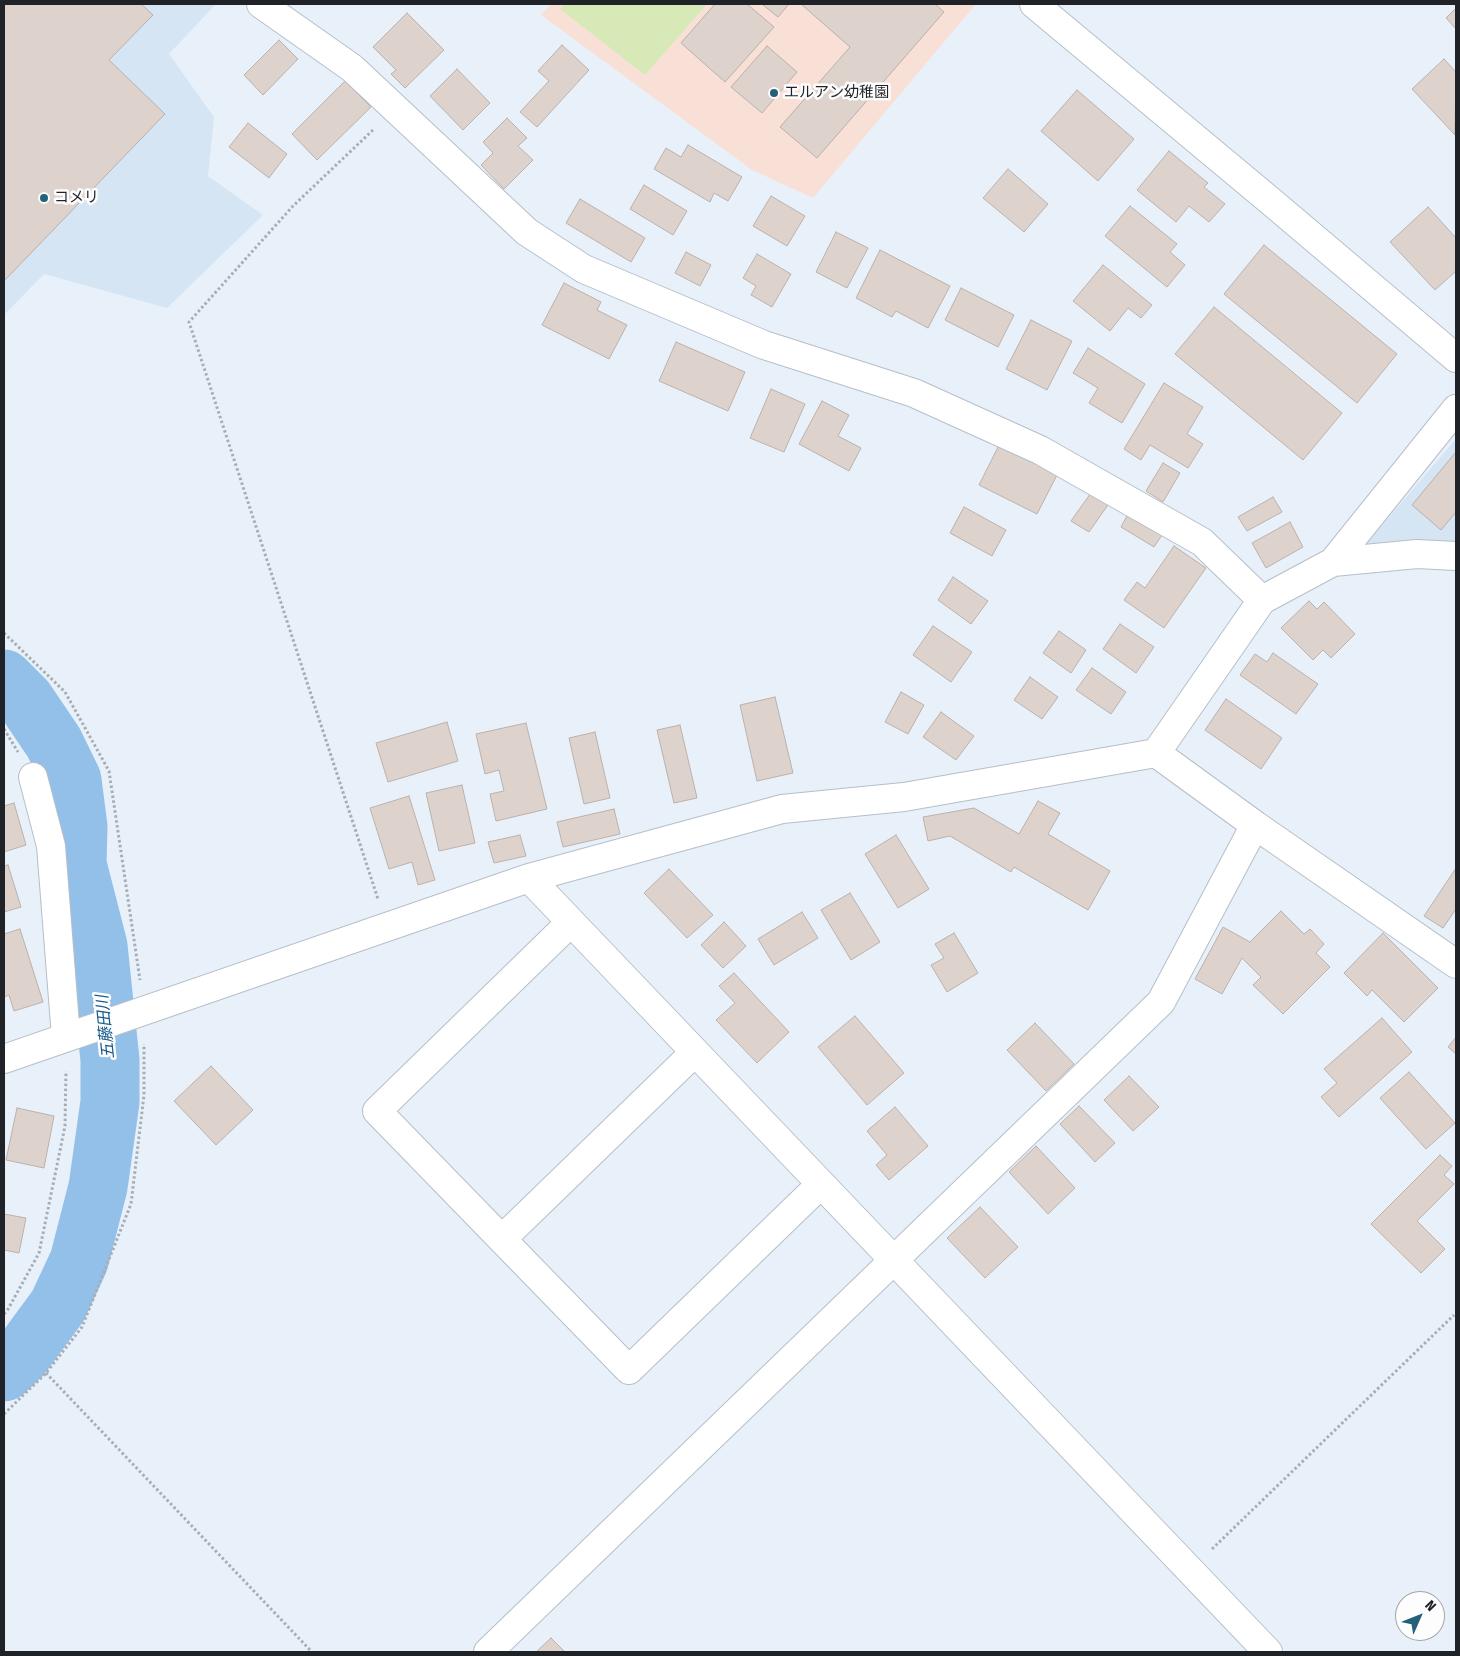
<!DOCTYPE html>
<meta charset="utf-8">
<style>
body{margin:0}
#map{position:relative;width:1460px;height:1656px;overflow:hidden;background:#e8f1fa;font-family:"Fira Sans Condensed",sans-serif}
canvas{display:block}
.frame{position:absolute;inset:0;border:5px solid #1f2226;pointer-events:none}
.north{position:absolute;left:1395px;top:1591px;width:50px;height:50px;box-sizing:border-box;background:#fdfdfd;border:1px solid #a4a5a7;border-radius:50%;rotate:46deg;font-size:14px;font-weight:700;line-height:20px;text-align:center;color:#1f2226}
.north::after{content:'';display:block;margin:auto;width:18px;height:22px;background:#246178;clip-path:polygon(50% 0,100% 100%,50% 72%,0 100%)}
</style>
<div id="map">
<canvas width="1460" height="1656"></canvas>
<div class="frame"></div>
<div class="north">N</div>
</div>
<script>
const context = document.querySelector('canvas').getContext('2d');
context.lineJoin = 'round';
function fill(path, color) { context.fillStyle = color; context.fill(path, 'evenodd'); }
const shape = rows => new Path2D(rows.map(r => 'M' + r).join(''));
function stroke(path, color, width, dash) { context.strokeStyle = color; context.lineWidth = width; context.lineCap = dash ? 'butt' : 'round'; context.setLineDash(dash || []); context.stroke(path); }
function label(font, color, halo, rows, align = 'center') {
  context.font = font + ' "Fira Sans Condensed","Noto Sans JP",sans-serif'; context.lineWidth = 5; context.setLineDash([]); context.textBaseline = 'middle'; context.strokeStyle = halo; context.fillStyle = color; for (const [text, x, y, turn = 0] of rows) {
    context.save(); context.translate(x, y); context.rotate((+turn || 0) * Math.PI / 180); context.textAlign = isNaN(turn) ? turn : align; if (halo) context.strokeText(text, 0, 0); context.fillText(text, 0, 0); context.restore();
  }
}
fill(shape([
 [4,4,216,4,169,54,214,117,208,176,263,215,167,308,44,274,4,315],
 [1456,439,1456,552,1359,552]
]), '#d6e5f4');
fill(shape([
 [551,4,976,4,813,198,752,170,541,15]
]), '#f9e0d7');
fill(shape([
 [565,4,707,4,645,75,560,9]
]), '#d7e9b7');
stroke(shape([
 [4,679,25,700,54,743,72,780,78,827,77,864,98,946,110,1060,110,1102,98,1187,79,1261,58,1306,22,1355,4,1372]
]), '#93c0e8', 59);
const building = shape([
 [4,4,141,4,153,15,109,60,165,114,4,281,4,4],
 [715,4,747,4,774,27,725,82,681,43,715,4],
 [762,4,789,4,778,17,762,4],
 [801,4,935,4,944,12,817,158,780,127,850,47,801,4],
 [1456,8,1456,29,1446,18,1456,8],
 [407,13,444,50,405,88,391,74,396,70,373,47,407,13],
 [279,40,298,59,263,95,244,75,279,40],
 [562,45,589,70,537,127,520,112,549,81,538,71,562,45],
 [767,46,797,72,762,113,731,87,767,46],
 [1444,59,1456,72,1455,135,1412,89,1444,59],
 [457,69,490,103,463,130,430,96,457,69],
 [345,81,371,107,317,160,292,134,345,81],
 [1077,90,1134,139,1098,181,1041,131,1077,90],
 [507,118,527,138,518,146,533,160,504,189,481,165,493,153,483,142,507,118],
 [248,123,287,154,269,178,229,147,248,123],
 [688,145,742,177,728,201,714,193,710,202,654,169,666,148,681,157,688,145],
 [1169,151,1208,183,1204,187,1225,204,1209,222,1189,206,1176,222,1137,190,1169,151],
 [1008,169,1048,204,1024,232,983,198,1008,169],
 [644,185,687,211,673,235,630,209,644,185],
 [771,196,805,216,787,246,753,226,771,196],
 [580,199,645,238,631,262,566,223,580,199],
 [1130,206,1177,244,1170,252,1185,265,1167,287,1105,236,1130,206],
 [1428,207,1456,238,1456,271,1435,290,1390,242,1428,207],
 [836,232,868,248,847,288,816,272,836,232],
 [1264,245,1397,354,1357,403,1224,294,1264,245],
 [880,250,950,286,928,328,896,311,892,317,856,298,880,250],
 [686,252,711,265,700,286,675,273,686,252],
 [757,254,791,274,772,307,751,295,756,286,743,278,757,254],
 [1103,265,1152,305,1141,318,1128,308,1110,331,1073,301,1103,265],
 [564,283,601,302,597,310,627,325,609,359,542,325,564,283],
 [961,288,1014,315,998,347,945,320,961,288],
 [1214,307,1342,413,1303,460,1175,354,1214,307],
 [1031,320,1072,341,1047,390,1006,369,1031,320],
 [676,342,745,372,728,411,659,381,676,342],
 [1088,348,1145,384,1122,423,1089,403,1098,388,1073,373,1088,348],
 [1164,383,1203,407,1187,434,1203,444,1188,468,1150,445,1141,460,1124,449,1164,383],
 [771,389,805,404,784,452,750,438,771,389],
 [822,401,849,415,838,436,861,448,849,471,799,444,822,401],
 [999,445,1057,475,1037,514,979,485,999,445],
 [1456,452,1456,512,1441,530,1412,505,1456,452],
 [1163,463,1180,473,1163,502,1146,491,1163,463],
 [1093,490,1110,502,1089,532,1071,521,1093,490],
 [1273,497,1282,512,1247,531,1238,517,1273,497],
 [964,507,1006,530,992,556,950,533,964,507],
 [1128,514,1162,535,1154,547,1121,527,1128,514],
 [1290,522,1303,547,1266,568,1252,543,1290,522],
 [1174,546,1206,568,1164,628,1124,600,1137,582,1145,588,1174,546],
 [953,577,988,601,971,624,938,600,953,577],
 [1309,601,1317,609,1324,602,1355,634,1331,658,1323,650,1313,660,1281,628,1309,601],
 [1120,624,1154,647,1136,673,1103,649,1120,624],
 [933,626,972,652,951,682,913,655,933,626],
 [1059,631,1086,650,1071,673,1043,653,1059,631],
 [1273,653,1318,684,1296,714,1240,675,1255,654,1267,662,1273,653],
 [1092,668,1126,692,1111,714,1076,690,1092,668],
 [1030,677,1058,697,1042,719,1014,700,1030,677],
 [901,692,924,705,908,734,885,722,901,692],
 [775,697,793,773,757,781,740,705,775,697],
 [1226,699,1282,738,1261,769,1205,730,1226,699],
 [941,712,974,736,956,760,923,737,941,712],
 [447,722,458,761,388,782,376,743,447,722],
 [526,723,547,809,496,821,490,794,504,791,499,770,485,774,476,734,526,723],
 [680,725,697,798,674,803,657,730,680,725],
 [595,732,610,798,584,804,569,738,595,732],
 [462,785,475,843,439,851,426,793,462,785],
 [409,796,435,880,418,885,412,862,389,869,370,808,409,796],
 [1038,801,1060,813,1048,834,1110,871,1088,910,1014,867,1011,872,950,836,928,841,923,817,974,808,1019,834,1038,801],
 [14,803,26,845,4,852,4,806,14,803],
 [614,809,620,834,563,847,557,822,614,809],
 [520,835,526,856,494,863,488,842,520,835],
 [896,835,929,889,898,908,865,854,896,835],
 [8,865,21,907,4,912,4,866,8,865],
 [1456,868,1456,909,1443,928,1424,916,1456,868],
 [669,869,713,915,687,938,644,893,669,869],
 [850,893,880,942,851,960,821,910,850,893],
 [1281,911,1304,934,1310,929,1324,944,1316,953,1330,967,1283,1014,1253,985,1261,977,1242,958,1222,994,1195,979,1223,927,1250,942,1281,911],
 [802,912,818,938,774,965,758,939,802,912],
 [724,922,746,946,723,968,701,945,724,922],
 [20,929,43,1002,14,1011,9,995,4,997,4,934,20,929],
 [954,933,978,973,947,992,931,965,944,958,935,944,954,933],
 [1383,933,1438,988,1404,1022,1372,990,1367,996,1344,973,1383,933],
 [734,973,789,1032,757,1063,716,1020,735,1003,719,986,734,973],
 [855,1016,904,1073,867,1105,818,1047,855,1016],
 [1382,1018,1412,1052,1339,1117,1321,1097,1337,1083,1324,1069,1382,1018],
 [1035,1023,1074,1064,1046,1091,1007,1050,1035,1023],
 [1456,1037,1456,1054,1448,1047,1456,1037],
 [211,1066,253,1110,216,1145,174,1101,211,1066],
 [1409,1072,1455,1123,1426,1149,1380,1098,1409,1072],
 [1129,1076,1159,1107,1133,1131,1104,1100,1129,1076],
 [1079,1106,1115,1143,1095,1162,1060,1124,1079,1106],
 [895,1107,928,1146,889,1180,876,1165,887,1155,867,1131,895,1107],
 [17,1108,54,1116,44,1168,6,1160,17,1108],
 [1036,1146,1075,1188,1048,1214,1009,1172,1036,1146],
 [1440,1155,1452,1166,1444,1175,1454,1184,1417,1221,1445,1249,1421,1273,1371,1224,1440,1155],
 [980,1207,1018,1247,985,1278,947,1238,980,1207],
 [4,1214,26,1218,19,1253,4,1250,4,1214],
 [551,1638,565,1652,536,1652,551,1638]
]);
fill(building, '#ded2cc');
stroke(building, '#bcb0aa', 1);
const minor = shape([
 [261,4,352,68,527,232,584,269,764,345,914,393,1040,450,1202,542,1262,600],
 [1034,4,1268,199,1456,358],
 [1333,562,1456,409],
 [1156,753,1255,825,1456,964],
 [33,777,51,846,66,1037],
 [529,878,1268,1652],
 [571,922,377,1111,629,1370,821,1184],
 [4,1059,529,878,782,809,904,797,1156,753,1262,600,1333,562,1417,554,1456,556],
 [502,1239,695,1052],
 [488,1652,1161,1002,1255,825]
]);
stroke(minor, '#b6bfc8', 30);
stroke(shape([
 [373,130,293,206,189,322,378,899],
 [4,633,65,692,109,771,140,980],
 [4,729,18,752],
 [4,1314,7,1311,39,1253,65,1126,66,1071],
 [46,1373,312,1652],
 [4,1414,46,1373,82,1327,131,1204,144,1095,144,1044],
 [1212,1549,1454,1315]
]), '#a6adb5', 3, [2.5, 2.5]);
stroke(minor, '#fff', 28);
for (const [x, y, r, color] of [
 [774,93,5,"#246178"],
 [44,198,5,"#246178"]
]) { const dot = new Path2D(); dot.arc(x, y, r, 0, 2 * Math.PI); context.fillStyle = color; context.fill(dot); stroke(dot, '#fdfdfd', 2); }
label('15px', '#1f2226', '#fdfdfd', [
 ["エルアン幼稚園",784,93],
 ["コメリ",54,198]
], 'left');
label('italic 16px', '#14588a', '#fdfdfd', [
 ["五藤田川",106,1027,-96]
]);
</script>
